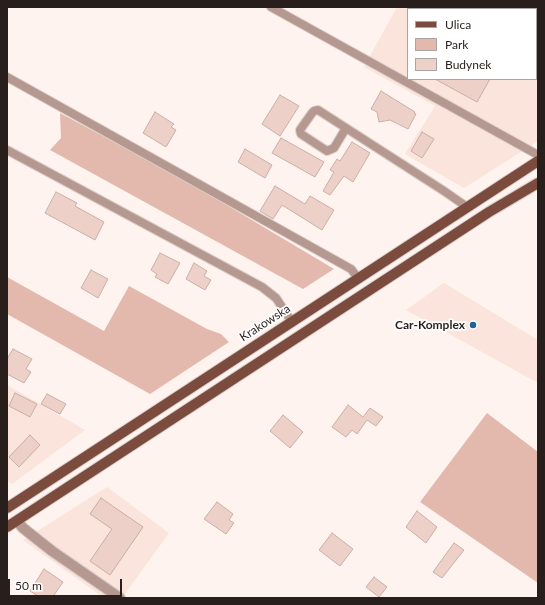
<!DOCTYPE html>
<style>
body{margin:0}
#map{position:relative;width:545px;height:605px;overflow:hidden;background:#fff3ef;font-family:Lato,sans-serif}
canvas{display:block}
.frame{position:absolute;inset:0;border:8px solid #281e1b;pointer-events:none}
.legend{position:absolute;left:407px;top:8px;width:130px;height:72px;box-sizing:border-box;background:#fff;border:1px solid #a9a5a4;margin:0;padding:5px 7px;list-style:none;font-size:12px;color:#281e1b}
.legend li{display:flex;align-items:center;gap:8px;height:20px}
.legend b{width:20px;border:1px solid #a9a5a4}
.scale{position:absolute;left:8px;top:579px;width:114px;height:18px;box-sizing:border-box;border:2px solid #281e1b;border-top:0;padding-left:5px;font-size:12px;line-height:14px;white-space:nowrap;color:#281e1b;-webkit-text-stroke:3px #fff;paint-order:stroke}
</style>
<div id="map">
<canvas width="545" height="605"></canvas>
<div class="frame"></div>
<ul class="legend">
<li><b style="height:5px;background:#7b4c3d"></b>Ulica</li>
<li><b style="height:11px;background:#e2b9ac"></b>Park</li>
<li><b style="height:11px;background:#edd0c7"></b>Budynek</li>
</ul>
<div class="scale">50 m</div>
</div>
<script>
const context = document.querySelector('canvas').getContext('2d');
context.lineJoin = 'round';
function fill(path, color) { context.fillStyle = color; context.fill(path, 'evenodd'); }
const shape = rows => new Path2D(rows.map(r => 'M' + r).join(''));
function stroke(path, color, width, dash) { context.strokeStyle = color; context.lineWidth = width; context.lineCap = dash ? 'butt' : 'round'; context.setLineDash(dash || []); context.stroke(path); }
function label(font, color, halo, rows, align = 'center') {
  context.font = font + ' Lato,sans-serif'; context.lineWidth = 3.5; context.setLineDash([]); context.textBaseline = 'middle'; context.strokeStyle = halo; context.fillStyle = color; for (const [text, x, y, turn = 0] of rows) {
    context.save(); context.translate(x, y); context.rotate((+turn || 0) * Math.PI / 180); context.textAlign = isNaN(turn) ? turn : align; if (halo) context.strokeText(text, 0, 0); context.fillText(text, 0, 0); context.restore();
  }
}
fill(shape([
 [397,7,418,7,421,9,408,9,408,79,536,79,536,71,538,72,538,141,464,188,405,154,435,106,364,67],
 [444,283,538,340,538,383,406,310],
 [7,385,85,430,12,484,7,481],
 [107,487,169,533,122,598,104,598,23,540]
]), '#fae4dc');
fill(shape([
 [418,7,538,7,538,72,536,71,536,9,421,9],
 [60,113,183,179,334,269,303,289,50,150,61,138],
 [7,277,104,331,129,286,207,329,221,334,229,342,150,394,7,314],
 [487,413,538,452,538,583,420,502]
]), '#e2b9ac');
const building = shape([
 [435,79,490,79,477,102,435,79],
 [381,91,415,112,414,113,416,114,408,129,390,120,379,122,377,112,371,109,381,91],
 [280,95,299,106,280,136,262,124,280,95],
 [155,112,174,124,171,127,176,130,166,147,143,133,155,112],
 [422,132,434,139,422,158,411,151,422,132],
 [281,138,324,162,315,177,272,153,281,138],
 [352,142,370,153,353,182,344,176,330,195,323,191,334,172,330,170,337,159,340,161,352,142],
 [245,149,272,165,265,178,238,162,245,149],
 [275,186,305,204,310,196,334,210,322,230,282,205,273,219,260,211,275,186],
 [56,192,77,203,75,206,104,222,95,240,45,213,56,192],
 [160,253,180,263,168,284,155,277,157,274,151,270,160,253],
 [194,263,207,271,204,276,211,280,205,290,186,279,194,263],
 [91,270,108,279,98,298,81,288,91,270],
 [13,349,32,359,26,369,31,372,24,383,7,374,7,359,13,349],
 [15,393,37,404,30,417,9,406,15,393],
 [47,394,66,404,60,414,41,404,47,394],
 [348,405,363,417,370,408,383,417,376,426,367,420,357,434,352,430,346,437,332,427,348,405],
 [283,415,303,432,290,448,270,431,283,415],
 [30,435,40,445,19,467,9,457,30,435],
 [101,498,143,527,110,575,90,561,112,529,90,514,101,498],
 [217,502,233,514,229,520,234,523,226,534,204,519,217,502],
 [417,511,437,527,426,543,406,527,417,511],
 [332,533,353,549,340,566,319,550,332,533],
 [454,543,464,550,442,578,433,572,454,543],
 [44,569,63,582,52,598,41,598,30,591,44,569],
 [374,577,387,587,379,597,366,587,374,577]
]);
fill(building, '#edd0c7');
stroke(building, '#caafa6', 1);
const lane = shape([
 [271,7,538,155],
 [7,77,351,269,358,278],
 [346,128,334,148,327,151,301,134,300,130,312,113,314,111,318,110,444,191,467,207],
 [7,150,262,287,276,298,292,322]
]);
const street = shape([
 [17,521,23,528,52,551,120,598]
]);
const primary = shape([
 [7,508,538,161],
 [7,527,489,212,538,183]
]);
stroke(lane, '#d8cdc9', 10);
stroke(street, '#d8cdc9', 12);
stroke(primary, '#d8cdc9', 12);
stroke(lane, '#b59990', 8);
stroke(street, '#b59990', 10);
stroke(primary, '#7b4c3d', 10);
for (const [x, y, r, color] of [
 [473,325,4,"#236298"]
]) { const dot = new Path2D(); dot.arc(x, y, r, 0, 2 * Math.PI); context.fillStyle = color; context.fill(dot); stroke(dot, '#fff', 1.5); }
label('12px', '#281e1b', '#fff', [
 ["Krakowska",265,323,-33]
]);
label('bold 12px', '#281e1b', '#fff', [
 ["Car-Komplex",465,325]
], 'right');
</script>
